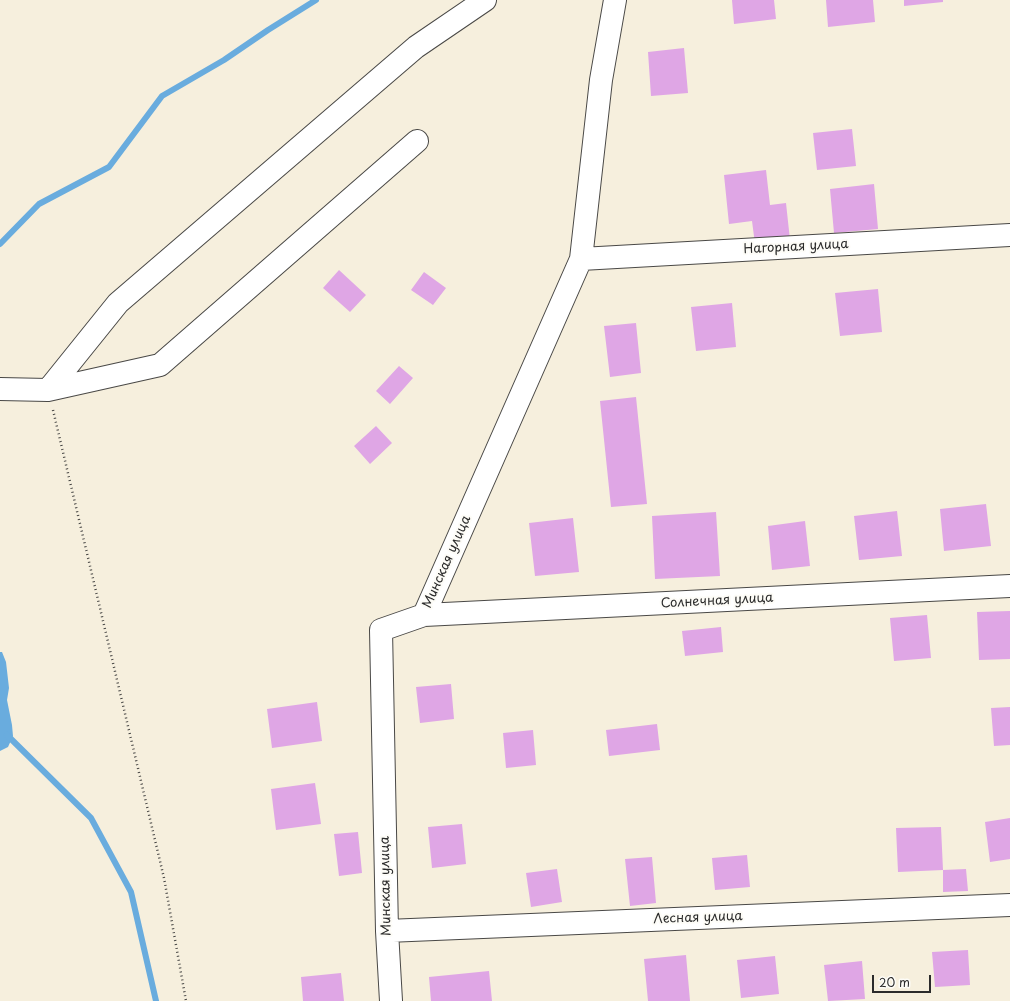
<!DOCTYPE html>
<meta charset="utf-8">
<style>
body{margin:0}
#map{position:relative;width:1010px;height:1001px;overflow:hidden;background:#f6efdd;font-family:"Playpen Sans",sans-serif}
canvas{display:block}
.scale{position:absolute;left:872px;top:975px;width:59px;height:18px;box-sizing:border-box;border:2px solid #2b2b2b;border-top:0;padding-left:5px;font-size:12px;line-height:14px;white-space:nowrap;color:#2b2b2b;-webkit-text-stroke:3px #fdfcf7;paint-order:stroke}
</style>
<div id="map">
<canvas width="1010" height="1001"></canvas>
<div class="scale">20 m</div>
</div>
<script>
const context = document.querySelector('canvas').getContext('2d');
context.lineJoin = 'round';
function fill(path, color) { context.fillStyle = color; context.fill(path, 'evenodd'); }
const shape = rows => new Path2D(rows.map(r => 'M' + r).join(''));
function stroke(path, color, width, dash) { context.strokeStyle = color; context.lineWidth = width; context.lineCap = dash ? 'butt' : 'round'; context.setLineDash(dash || []); context.stroke(path); }
function label(font, color, halo, rows, align = 'center') {
  context.font = font + ' "Playpen Sans",sans-serif'; context.lineWidth = 4; context.setLineDash([]); context.textBaseline = 'middle'; context.strokeStyle = halo; context.fillStyle = color; for (const [text, x, y, turn = 0] of rows) {
    context.save(); context.translate(x, y); context.rotate((+turn || 0) * Math.PI / 180); context.textAlign = isNaN(turn) ? turn : align; if (halo) context.strokeText(text, 0, 0); context.fillText(text, 0, 0); context.restore();
  }
}
fill(shape([
 [0,652,2,652,6,662,9,688,7,700,12,725,13,736,8,747,0,751]
]), '#69acde');
stroke(shape([
 [0,244,39,204,109,167,162,96,224,60,268,30,316,0],
 [7,735,91,818,131,892,156,1001]
]), '#69acde', 6);
fill(shape([
 [732,0,774,0,776,19,734,24],
 [826,0,873,0,875,22,828,27],
 [904,0,943,0,943,2,904,6],
 [684,48,688,93,651,96,648,52],
 [852,129,856,166,817,170,813,133],
 [766,170,770,205,786,203,790,240,755,244,752,221,729,224,724,175],
 [874,184,878,229,834,233,830,189],
 [339,270,366,295,350,312,323,288],
 [424,272,446,288,433,305,411,290],
 [878,289,882,332,840,336,835,293],
 [732,303,736,347,696,351,691,307],
 [636,323,641,373,610,377,604,326],
 [399,366,413,378,390,404,376,391],
 [636,397,647,504,611,507,600,401],
 [376,426,392,443,370,464,354,446],
 [986,504,991,546,944,551,940,509],
 [897,511,902,556,859,560,854,516],
 [716,512,720,576,655,579,652,516],
 [573,518,579,572,535,576,529,523],
 [805,521,810,566,772,570,768,526],
 [1010,611,1010,659,979,660,977,612],
 [927,615,931,658,894,661,890,618],
 [721,627,723,652,685,656,682,631],
 [451,684,454,719,420,723,416,687],
 [317,702,322,741,272,748,267,709],
 [1010,707,1010,745,994,746,991,708],
 [657,724,660,750,609,756,606,730],
 [533,730,536,765,506,768,503,733],
 [315,783,321,824,276,830,271,789],
 [1010,818,1010,859,990,862,985,822],
 [462,824,466,864,432,868,428,827],
 [941,827,943,870,898,872,896,828],
 [358,832,362,873,339,876,334,834],
 [747,855,750,887,715,890,712,858],
 [652,857,656,903,630,906,625,859],
 [557,869,562,902,531,907,526,873],
 [966,869,968,891,943,892,943,870],
 [968,950,970,985,935,987,932,952],
 [686,955,690,1001,648,1001,644,959],
 [775,956,779,994,741,998,737,960],
 [862,961,865,999,828,1001,824,965],
 [489,971,492,1001,431,1001,429,977],
 [341,973,344,1001,303,1001,301,977]
]), '#dfa6e5');
const street = shape([
 [581,259,1010,235],
 [0,389,48,390,160,365,417,141],
 [48,390,118,303,416,47,485,0],
 [424,615,581,259,601,80,615,0],
 [387,931,1010,905],
 [391,1001,387,931,381,630,424,615,1010,586]
]);
stroke(street, '#494846', 24);
stroke(shape([
 [53,410,164,878,186,1001]
]), '#494846', 2.5, [1, 3]);
stroke(street, '#fff', 22);
label('13px', '#2b2b2b', '#fdfcf7', [
 ["Нагорная улица",796,247,-3],
 ["Минская улица",447,562,-66],
 ["Солнечная улица",717,601,-3],
 ["Минская улица",386,886,-91],
 ["Лесная улица",698,918,-2]
]);
</script>
